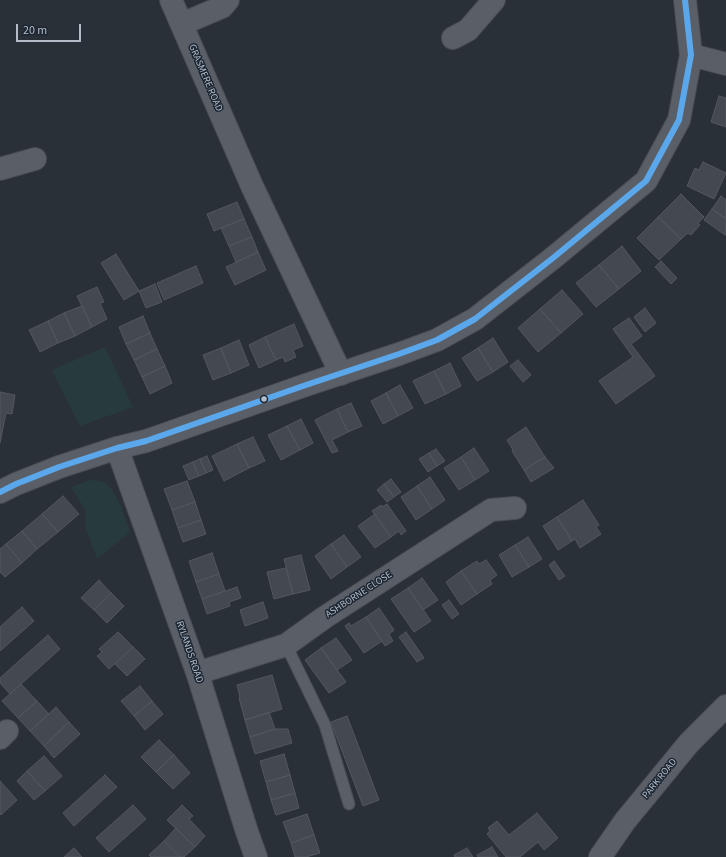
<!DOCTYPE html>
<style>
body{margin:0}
#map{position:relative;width:726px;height:857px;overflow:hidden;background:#2a3038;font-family:"Source Sans 3",sans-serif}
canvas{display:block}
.scale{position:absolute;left:16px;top:24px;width:65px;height:18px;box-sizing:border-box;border:2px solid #b4bcc9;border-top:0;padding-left:5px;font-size:12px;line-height:14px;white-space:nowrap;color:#b4bcc9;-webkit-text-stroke:3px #1d2633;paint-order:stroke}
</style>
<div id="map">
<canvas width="726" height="857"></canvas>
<div class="scale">20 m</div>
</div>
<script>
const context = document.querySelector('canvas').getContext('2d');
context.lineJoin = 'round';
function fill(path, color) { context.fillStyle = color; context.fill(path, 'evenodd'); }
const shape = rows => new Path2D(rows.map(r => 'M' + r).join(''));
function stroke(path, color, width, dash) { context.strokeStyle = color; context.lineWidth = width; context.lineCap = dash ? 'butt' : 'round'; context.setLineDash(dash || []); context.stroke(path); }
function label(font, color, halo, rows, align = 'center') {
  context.font = font + ' "Source Sans 3",sans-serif'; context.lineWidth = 3; context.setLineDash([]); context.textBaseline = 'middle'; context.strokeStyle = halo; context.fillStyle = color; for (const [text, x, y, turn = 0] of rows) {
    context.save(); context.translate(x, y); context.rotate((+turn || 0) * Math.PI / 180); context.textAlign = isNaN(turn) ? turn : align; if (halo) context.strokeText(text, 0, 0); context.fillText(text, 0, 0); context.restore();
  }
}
fill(shape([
 [105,347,133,407,80,426,52,370],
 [90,480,102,481,111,488,121,506,130,532,97,559,85,526,86,511,71,487]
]), '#273a3e');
const building = shape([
 [719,96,726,98,726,127,711,122,719,96],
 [703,162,726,173,714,199,687,186,695,168,699,170,703,162],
 [681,194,704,217,698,223,700,225,691,235,688,233,681,239,658,217,681,194],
 [721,196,726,200,726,219,712,209,721,196],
 [237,202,244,219,214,231,207,214,237,202],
 [712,209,726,219,726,233,725,235,704,220,712,209],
 [658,217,681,239,659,260,637,238,658,217],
 [244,219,252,237,229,246,221,228,244,219],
 [252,237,258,252,236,262,229,246,252,237],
 [622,246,641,271,619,289,599,265,622,246],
 [258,252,266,270,235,285,226,267,258,252],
 [116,254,139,291,124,300,101,263,116,254],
 [661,261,677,278,671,284,655,267,661,261],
 [599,265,619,289,596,307,576,283,599,265],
 [196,266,203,283,164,300,157,283,196,266],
 [155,284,162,302,146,308,139,291,155,284],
 [97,287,104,302,100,303,107,319,92,327,77,296,97,287],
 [562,290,583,314,561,333,540,309,562,290],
 [82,306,92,327,75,336,64,313,82,306],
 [645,308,656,323,645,332,634,317,645,308],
 [540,309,561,333,538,352,518,328,540,309],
 [64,313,75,336,58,343,48,321,64,313],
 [143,316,150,333,126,344,119,327,143,316],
 [629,318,642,336,631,344,655,376,616,404,599,381,633,357,613,329,629,318],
 [48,321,58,343,40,352,29,330,48,321],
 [294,324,303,346,293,350,296,357,285,362,283,357,276,360,265,337,294,324],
 [150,333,157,349,134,360,126,344,150,333],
 [265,337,276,360,259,368,249,345,265,337],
 [493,338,508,362,493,372,478,348,493,338],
 [239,340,249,365,231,373,221,348,239,340],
 [221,348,231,373,213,380,203,355,221,348],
 [478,348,493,372,477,381,462,358,478,348],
 [157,349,165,366,142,377,134,360,157,349],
 [518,360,531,375,523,382,510,366,518,360],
 [450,363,461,386,446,394,434,371,450,363],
 [165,366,172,383,150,394,142,377,165,366],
 [434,371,446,394,425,404,413,381,434,371],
 [400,385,413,408,398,416,386,393,400,385],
 [0,392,15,395,12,414,6,413,0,443,0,392],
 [386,393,398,416,383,424,371,401,386,393],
 [351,403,362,426,348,432,337,409,351,403],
 [337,409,348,432,332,440,338,451,332,453,315,420,337,409],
 [301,419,313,443,300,450,287,426,301,419],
 [287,426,300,450,281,460,268,435,287,426],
 [526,427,545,457,524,470,512,451,513,450,507,440,526,427],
 [253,437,265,461,249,468,237,444,253,437],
 [237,444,249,468,224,481,212,456,237,444],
 [474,448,489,471,475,480,461,457,474,448],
 [436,449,445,461,437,466,429,453,436,449],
 [429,453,437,466,428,472,419,459,429,453],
 [207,456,213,470,206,473,200,459,207,456],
 [461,457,475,480,459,490,444,468,461,457],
 [545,457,554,468,531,482,524,470,545,457],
 [200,459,206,473,199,476,193,462,200,459],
 [193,462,199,476,189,480,183,466,193,462],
 [430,477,445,500,432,509,417,486,430,477],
 [391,479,401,492,394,497,384,484,391,479],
 [187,481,195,502,172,510,164,489,187,481],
 [384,484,394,497,387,502,377,490,384,484],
 [417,486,432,509,416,520,401,497,417,486],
 [63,496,79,514,58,532,42,514,63,496],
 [583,500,599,525,596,527,601,534,580,548,575,539,572,541,557,517,583,500],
 [195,502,201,520,178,528,172,510,195,502],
 [387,504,406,531,401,535,399,531,391,537,372,511,381,505,382,507,387,504],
 [42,514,58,532,37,549,22,531,42,514],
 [375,514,391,537,375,548,358,526,375,514],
 [557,517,572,541,558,550,543,526,557,517],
 [201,520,206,534,183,542,178,528,201,520],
 [22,531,37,549,22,563,6,544,22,531],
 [344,535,361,557,347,567,331,544,344,535],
 [528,537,542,559,529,567,515,545,528,537],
 [6,544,22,563,5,577,0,572,0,549,6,544],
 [331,544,347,567,331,579,315,556,331,544],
 [515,545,529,567,512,577,499,555,515,545],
 [212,553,219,574,196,582,189,561,212,553],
 [301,555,310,590,293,594,284,559,301,555],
 [486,560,497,575,490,580,492,584,477,594,461,571,477,561,479,564,486,560],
 [554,561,565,576,559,580,549,565,554,561],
 [286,568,293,594,274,599,267,572,286,568],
 [461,571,477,594,461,605,446,582,461,571],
 [219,574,225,591,202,599,196,582,219,574],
 [422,578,438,600,423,610,408,588,422,578],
 [99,580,111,593,94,610,81,598,99,580],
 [237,587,241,598,229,602,230,606,207,614,202,599,237,587],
 [408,588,431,621,414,632,391,599,408,588],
 [111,593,124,606,107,623,94,610,111,593],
 [449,600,459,614,452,619,442,605,449,600],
 [263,602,268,618,245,626,240,610,263,602],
 [22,607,34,621,0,651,0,627,22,607],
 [379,608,394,630,389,634,393,641,385,646,366,617,379,608],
 [366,617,382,641,364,653,345,626,349,623,351,626,366,617],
 [118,632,133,647,109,669,97,656,102,652,99,649,118,632],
 [406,632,424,658,417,662,399,637,406,632],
 [48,635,60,649,10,694,0,683,0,678,48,635],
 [336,638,352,660,337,670,321,648,336,638],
 [133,647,145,659,127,676,115,664,133,647],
 [321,648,346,682,329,693,305,660,321,648],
 [272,675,282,709,245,720,239,698,240,697,237,685,272,675],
 [21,684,37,701,18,718,2,701,21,684],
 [140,686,152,701,134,716,121,701,140,686],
 [37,701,49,714,30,731,18,718,37,701],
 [152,701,163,714,145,730,134,716,152,701],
 [56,707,69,722,44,746,30,731,56,707],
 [269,712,275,729,250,737,245,720,269,712],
 [347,716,379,800,363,806,331,722,347,716],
 [69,722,80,734,54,758,44,746,69,722],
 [275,729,288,729,292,743,255,754,250,737,275,729],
 [159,740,174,755,156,772,141,757,159,740],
 [284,754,290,775,266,782,260,761,284,754],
 [174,755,190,773,173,789,156,772,174,755],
 [44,756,62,776,45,791,27,771,44,756],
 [27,771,45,791,34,800,17,781,27,771],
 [105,775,117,787,74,826,63,813,105,775],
 [290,775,295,793,271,800,266,782,290,775],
 [0,781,17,800,1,815,0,814,0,781],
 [295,793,299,808,276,815,271,800,295,793],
 [133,805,146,819,109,852,96,838,133,805],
 [182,805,193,816,189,819,205,836,195,847,167,820,182,805],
 [537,813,558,838,544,850,538,842,520,857,506,857,487,834,490,831,488,828,497,821,509,835,537,813],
 [307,814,314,835,291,843,283,822,307,814],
 [176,828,195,847,184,857,180,857,164,841,176,828],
 [314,835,320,853,306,857,295,857,291,843,314,835],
 [164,841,180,857,151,857,149,855,164,841],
 [492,847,498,857,478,857,477,855,492,847],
 [74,848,82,857,64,857,74,848],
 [467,848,473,857,455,857,454,855,467,848]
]);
fill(building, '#444950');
stroke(building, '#52575f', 1);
const service = shape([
 [286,645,325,725,349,804]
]);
const minor = shape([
 [171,0,252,186,341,374],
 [182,24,222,7,228,0],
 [453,38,468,30,494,0],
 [691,55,726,64],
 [0,169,35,159],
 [117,448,198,675,247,832,256,857],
 [198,675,207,670,286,645,325,617,491,510,515,508],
 [0,738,7,731],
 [600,857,625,821,689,743,726,706]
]);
const tertiary = shape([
 [0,492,16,484,59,467,117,448,146,441,303,386,399,354,437,340,475,319,553,258,646,181,679,120,691,55,685,0]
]);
stroke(service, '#484c53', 13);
stroke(minor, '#484c53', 24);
stroke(tertiary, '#484c53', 24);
stroke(service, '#5a5e66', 11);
stroke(minor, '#5a5e66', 22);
stroke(tertiary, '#5a5e66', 22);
stroke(shape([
 [0,492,16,484,59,467,117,448,146,441,303,386,399,354,437,340,475,319,553,258,646,181,679,120,691,55,685,0]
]), '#5aa8eb', 6);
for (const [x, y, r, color] of [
 [264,399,3.5,"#b4bcc9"]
]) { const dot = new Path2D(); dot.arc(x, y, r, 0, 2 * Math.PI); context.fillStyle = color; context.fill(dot); stroke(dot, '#1d2633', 1.5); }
label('10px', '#b4bcc9', '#1d2633', [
 ["GRASMERE ROAD",205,78,67],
 ["ASHBORNE CLOSE",359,595,-33],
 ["RYLANDS ROAD",189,652,71],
 ["PARK ROAD",660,779,-51]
]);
</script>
